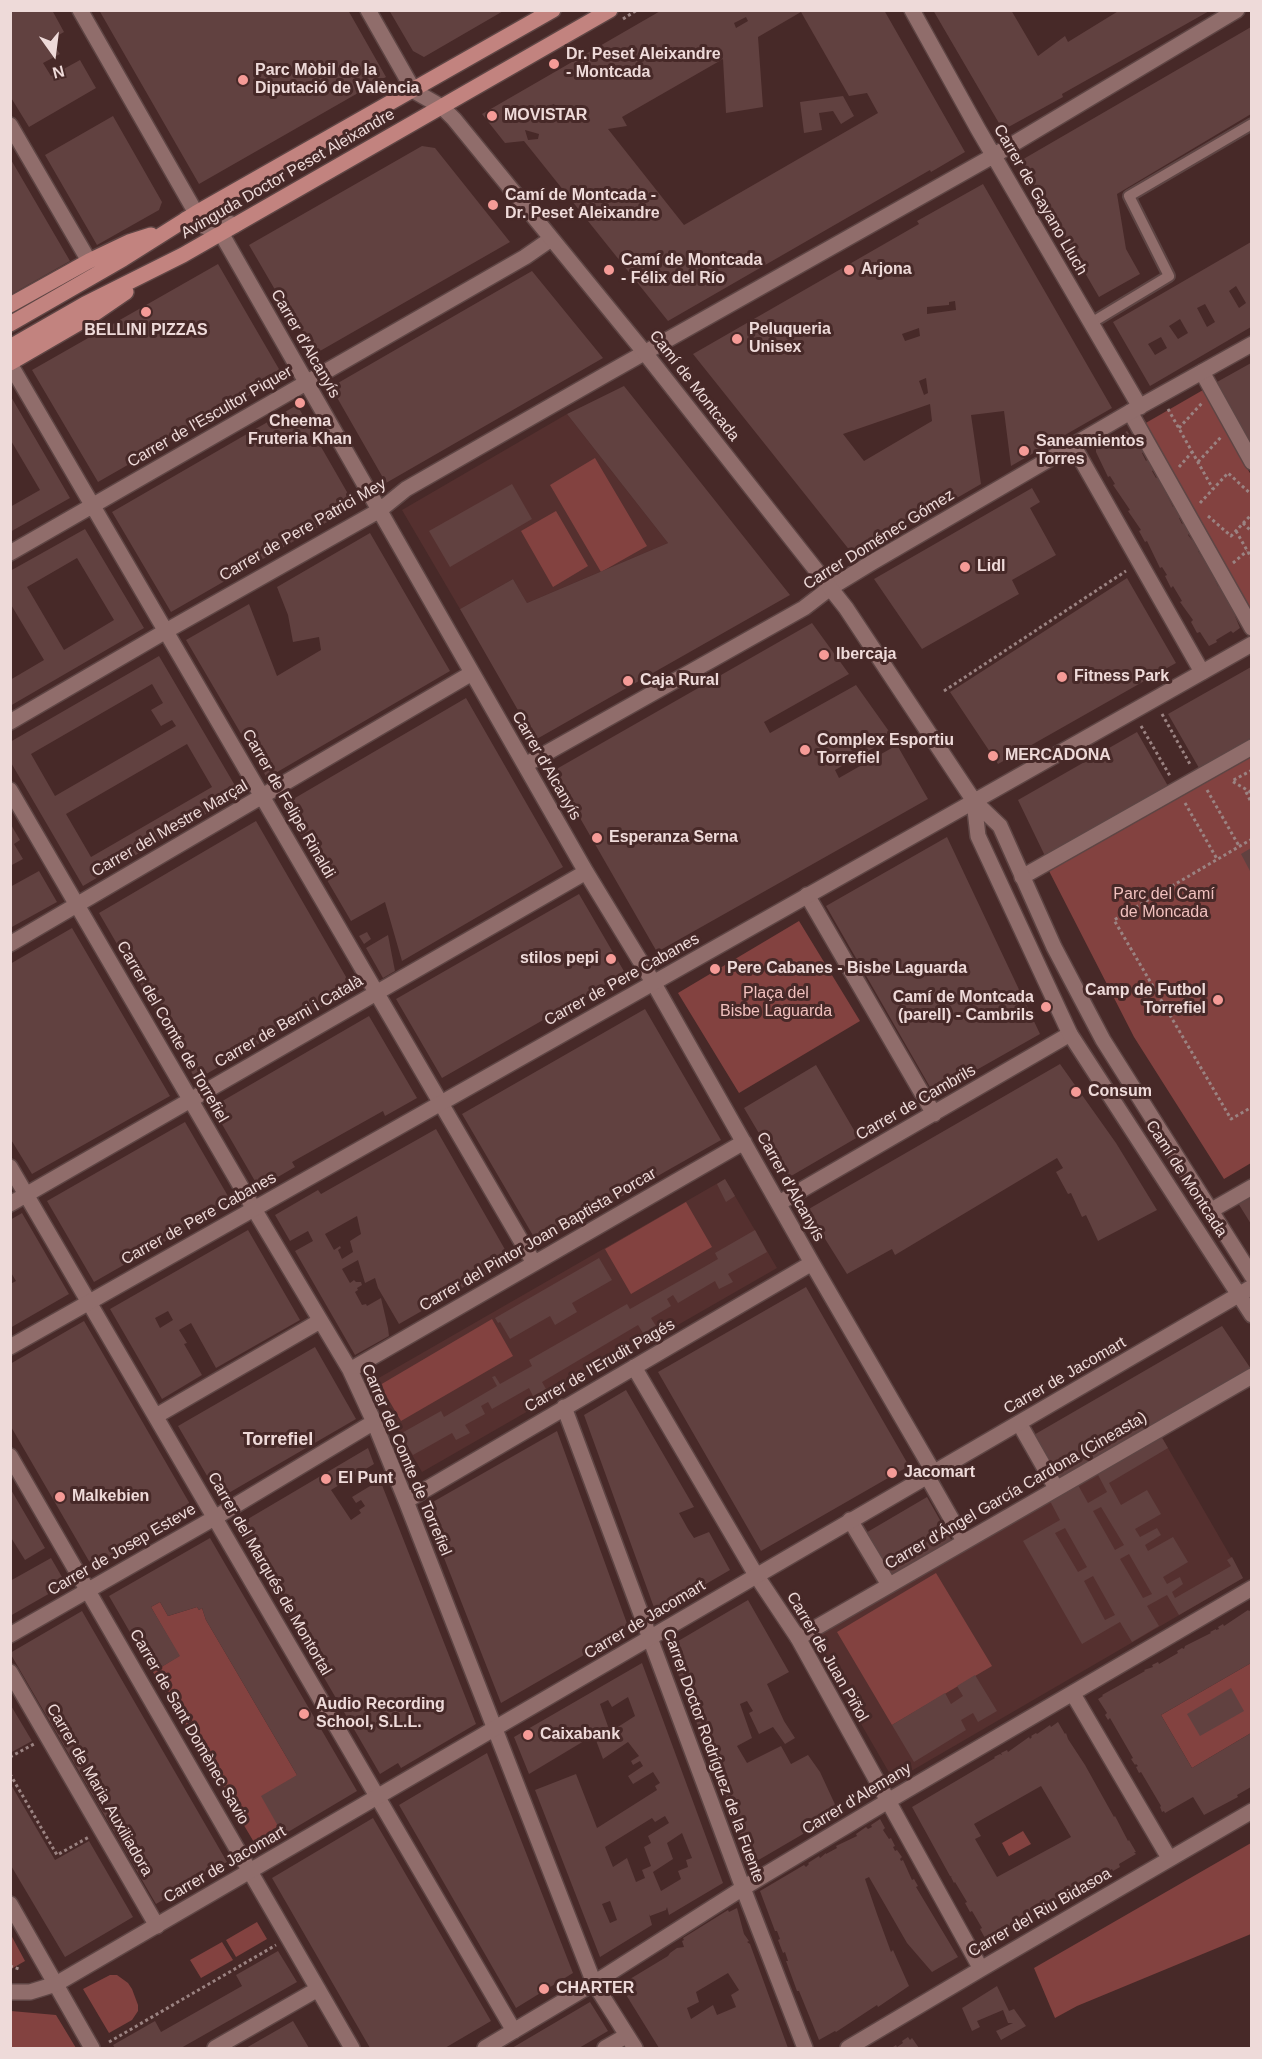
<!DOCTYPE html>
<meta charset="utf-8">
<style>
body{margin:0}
#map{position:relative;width:1262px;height:2059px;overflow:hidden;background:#472928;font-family:Helvetica,sans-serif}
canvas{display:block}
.frame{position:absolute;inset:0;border:12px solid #eedad9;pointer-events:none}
.north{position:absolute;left:24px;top:24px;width:60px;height:60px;-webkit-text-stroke:4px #472928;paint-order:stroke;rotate:166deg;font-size:16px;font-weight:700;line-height:24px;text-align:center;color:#eedad9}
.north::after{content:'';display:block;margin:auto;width:21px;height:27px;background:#eedad9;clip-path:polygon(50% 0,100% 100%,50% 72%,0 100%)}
</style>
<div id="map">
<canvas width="1262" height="2059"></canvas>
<div class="frame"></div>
<div class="north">N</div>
</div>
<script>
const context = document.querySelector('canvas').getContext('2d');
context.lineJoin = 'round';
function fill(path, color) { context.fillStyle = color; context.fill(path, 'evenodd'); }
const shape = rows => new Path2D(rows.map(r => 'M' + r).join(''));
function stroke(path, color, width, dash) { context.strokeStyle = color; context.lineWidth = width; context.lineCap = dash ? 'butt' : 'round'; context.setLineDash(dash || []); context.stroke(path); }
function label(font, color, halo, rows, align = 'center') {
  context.font = font + ' Helvetica,sans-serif'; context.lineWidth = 6; context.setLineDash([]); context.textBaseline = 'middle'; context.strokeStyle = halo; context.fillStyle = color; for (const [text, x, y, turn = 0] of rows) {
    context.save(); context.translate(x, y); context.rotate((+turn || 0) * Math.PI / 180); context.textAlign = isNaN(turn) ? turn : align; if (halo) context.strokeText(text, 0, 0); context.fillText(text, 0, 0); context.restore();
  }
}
fill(shape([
 [567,414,668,543,527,603,513,579,460,609,402,510],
 [725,1179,777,1268,422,1472,370,1383],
 [1161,1436,1243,1578,894,1781,812,1639]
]), '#55302f');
fill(shape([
 [1203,390,1251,475,1251,611,1144,424],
 [595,458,647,546,601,572,550,485],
 [556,511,588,566,553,587,521,531],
 [1251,753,1251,1163,1224,1179,1134,1037,1048,869],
 [799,921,860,1021,739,1093,678,993],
 [686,1202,712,1247,631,1294,605,1249],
 [492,1319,513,1356,401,1421,380,1385],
 [936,1573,992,1666,892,1725,837,1632],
 [160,1602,168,1616,197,1607,199,1610,202,1608,206,1620,297,1775,283,1835,258,1849,153,1672,179,1656,151,1607],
 [1251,1663,1251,1733,1192,1768,1161,1715],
 [1023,1831,1031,1844,1009,1856,1002,1843],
 [1251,1843,1251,1934,1077,2006,1055,2018,1034,1968],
 [257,1922,267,1939,236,1957,226,1940],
 [11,1935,25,1961,11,1969,10,1969],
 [222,1942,233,1960,201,1978,190,1960],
 [110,1975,117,1975,128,1983,132,1989,138,2005,138,2011,132,2020,109,2033,83,1989],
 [11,2011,56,2015,76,2048,11,2048]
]), '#834240');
fill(shape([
 [10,10,52,10,64,32,50,40,60,54,43,63,51,76,80,60,96,88,29,127,10,96],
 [99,10,348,10,386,77,199,184],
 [389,10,505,10,424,57,413,51],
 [662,10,884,10,965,152,931,172,930,170,668,321,524,141,505,143,482,114],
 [801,12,849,96,867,93,878,113,684,225,608,129,627,126,622,117,723,59,726,113,763,107,758,37],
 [746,17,748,21,736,28,734,23],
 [554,104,563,120,542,123,546,107],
 [525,130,539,134,538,139,528,140],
 [933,10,1011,10,1038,56,1065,36,1068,42,1120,10,1211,10,1062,94,1063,97,1003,130],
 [1251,27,1251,114,1117,194,1126,249,1140,274,1099,297,1020,161],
 [843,96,854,116,841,124,833,111,819,113,822,130,804,133,800,102],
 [113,116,162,202,159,210,97,245,45,155],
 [422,146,435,148,510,242,313,355,249,245],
 [10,158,70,261,10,295],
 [983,184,1112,408,1011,466,1004,411,971,415,981,484,855,557,693,354,919,224,917,221],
 [955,301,956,310,927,314,927,307,949,305,949,302],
 [919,328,920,336,905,341,902,334],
 [926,378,928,393,924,395,919,381],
 [930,404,932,421,864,461,843,434],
 [1251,242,1251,327,1150,386,1113,322],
 [1236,286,1246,303,1239,308,1229,291],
 [1205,304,1215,322,1207,327,1197,308],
 [1180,319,1188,333,1178,339,1169,326],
 [1161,337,1167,348,1155,355,1148,344],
 [218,264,283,376,98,482,32,370],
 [532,271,603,358,386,483,331,387],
 [1251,363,1251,444,1217,382],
 [624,386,790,595,535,740,460,609,513,579,527,603,668,543,567,414],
 [10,395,70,498,10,532,10,507,40,490,10,439],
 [297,405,355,506,171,612,112,512],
 [1127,431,1135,442,1137,441,1144,452,1142,453,1146,461,1148,459,1154,470,1152,471,1156,478,1158,477,1173,507,1175,506,1181,517,1179,518,1182,524,1184,523,1190,533,1188,535,1192,540,1194,539,1200,550,1198,551,1217,579,1215,580,1218,586,1220,585,1227,596,1225,597,1237,614,1235,616,1240,628,1233,633,1231,631,1216,640,1217,642,1209,646,1200,632,1197,633,1191,622,1193,620,1180,602,1182,601,1173,586,1171,588,1165,576,1167,575,1162,567,1160,568,1147,541,1145,542,1139,531,1141,530,1128,511,1130,510,1113,485,1115,484,1110,476,1108,477,1096,452,1096,449,1104,445,1105,446],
 [512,484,532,519,450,567,429,531],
 [1032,488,1040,502,1030,508,1056,555,1012,580,1019,594,922,649,874,579],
 [85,529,144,628,10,706,10,680,44,660,10,603,10,571],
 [77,558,114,620,64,650,27,587],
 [370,533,450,671,267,778,186,640,249,604,277,676,321,650,319,637,293,642,288,615,277,587],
 [1127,578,1176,663,998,764,950,692],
 [812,623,849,674,764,722,770,733,856,685,893,737,835,770,839,778,897,745,928,799,657,952,553,771],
 [159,656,240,794,83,886,10,761,10,742],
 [152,684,163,703,151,710,161,726,172,720,176,726,55,796,31,754],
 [187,744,212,787,91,857,66,814],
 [1251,667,1251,738,1199,768,1168,714],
 [466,698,563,867,402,961,385,902,351,921,283,805],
 [1137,732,1168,786,1045,856,1018,800],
 [256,821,353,989,196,1080,99,913],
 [10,823,20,840,14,844,23,859,10,866],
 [947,837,1040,1034,934,1094,826,906],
 [1251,848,1251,870,1250,871,1241,854],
 [39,871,57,902,10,928,10,887],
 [579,894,625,973,442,1078,396,999],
 [72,928,170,1096,32,1174,10,1138,10,964],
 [367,932,371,939,364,944,359,936],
 [388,935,395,971,383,978,366,948],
 [645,1009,721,1140,538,1244,462,1114],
 [369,1016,417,1098,385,1116,383,1111,292,1162,295,1167,259,1188,212,1107],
 [1060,1064,1116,1143,1157,1210,1098,1241,1086,1215,1082,1217,1071,1193,1068,1194,1056,1172,1063,1168,1057,1158,895,1255,892,1249,847,1274,807,1210],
 [816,1065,858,1137,786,1179,744,1108],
 [185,1122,232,1203,94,1282,47,1201],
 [436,1129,511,1260,399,1324,378,1288,375,1278,365,1283,358,1260,342,1269,350,1283,354,1280,356,1282,361,1282,362,1285,357,1288,358,1290,355,1292,362,1305,366,1304,367,1306,381,1298,388,1328,389,1336,355,1355,295,1251,313,1241,308,1231,290,1241,275,1215,318,1190,321,1194],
 [357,1216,361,1234,350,1241,353,1252,342,1259,338,1250,341,1248,340,1246,334,1250,325,1234],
 [725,1179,735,1196,726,1202,717,1184],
 [1251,1195,1251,1224,1238,1203],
 [22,1213,69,1294,10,1328,10,1284,16,1281,10,1271,10,1220],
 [248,1230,300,1320,216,1368,191,1323,179,1330,187,1343,184,1344,202,1375,162,1399,110,1309],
 [168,1311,173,1320,160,1328,155,1318],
 [755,1230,767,1252,728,1274,733,1282,719,1289,715,1281,678,1303,673,1295,667,1299,671,1306,651,1318,656,1326,643,1333,638,1325,542,1382,546,1389,533,1396,529,1388,492,1409,488,1402,481,1406,485,1414,465,1425,470,1433,456,1440,452,1433,413,1455,400,1434,441,1411,444,1417,497,1386,492,1377,495,1376,500,1384,532,1366,529,1360,627,1304,630,1309,706,1266,718,1259,715,1253],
 [599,1258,612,1280,572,1303,577,1312,555,1325,550,1316,510,1339,500,1322,498,1323,495,1318],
 [806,1287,909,1466,761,1551,658,1372],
 [84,1321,194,1511,93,1568,10,1425,10,1364],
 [1222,1326,1251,1369,1058,1480,1032,1436],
 [315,1347,356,1419,220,1498,178,1426],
 [626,1390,694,1507,679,1513,688,1529,694,1538,709,1532,730,1570,656,1613,584,1415],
 [557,1431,629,1629,501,1703,424,1507],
 [1161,1436,1168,1448,1109,1483,1121,1505,1147,1490,1161,1514,1135,1529,1140,1537,1157,1528,1161,1535,1145,1545,1148,1551,1173,1537,1188,1562,1163,1577,1167,1584,1180,1577,1183,1584,1172,1592,1175,1598,1231,1566,1227,1560,1232,1557,1243,1578,1179,1615,1167,1595,1147,1606,1159,1626,1132,1642,1120,1622,1082,1644,1023,1541,1060,1520,1050,1501,1078,1485,1088,1503,1107,1492,1097,1473],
 [1101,1507,1124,1545,1115,1550,1093,1511],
 [1065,1528,1087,1567,1078,1572,1055,1533],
 [1129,1554,1152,1594,1143,1598,1120,1559],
 [1093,1576,1115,1615,1105,1620,1084,1581],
 [368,1448,374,1464,331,1490,351,1520,361,1513,359,1510,365,1506,361,1500,356,1503,352,1497,380,1480,476,1724,401,1768,398,1763,380,1774,236,1526],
 [10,1488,45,1548,25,1560,10,1536],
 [927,1497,953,1543,890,1579,864,1534],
 [210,1538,357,1791,283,1835,261,1796,297,1775,206,1620,202,1608,199,1610,197,1607,168,1616,160,1602,151,1607,180,1656,153,1672,109,1596],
 [51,1558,66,1584,10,1616,10,1581],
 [748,1600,789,1672,767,1684,784,1721,795,1738,785,1744,773,1727,759,1734,749,1713,753,1711,747,1701,740,1704,752,1738,737,1746,747,1763,781,1746,791,1764,808,1755,820,1772,839,1813,750,1865,668,1647],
 [1248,1610,1249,1611,1251,1610,1251,1663,1161,1715,1192,1768,1251,1733,1251,1787,1237,1795,1238,1797,1204,1815,1193,1797,1165,1813,1164,1811,1162,1812,1160,1807,1161,1806,1141,1772,1139,1773,1136,1767,1138,1766,1136,1764,1135,1765,1131,1759,1133,1758,1110,1718,1108,1720,1105,1715,1107,1713,1098,1699,1103,1696,1102,1695,1145,1671,1144,1670,1153,1667,1152,1665,1158,1662,1159,1664,1178,1653,1177,1651,1182,1648,1184,1649,1185,1646,1211,1633,1210,1632,1216,1629,1216,1630,1219,1629,1218,1627,1223,1624,1224,1626],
 [82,1611,227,1862,156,1904,10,1653],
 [642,1663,723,1883,669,1915,667,1907,666,1910,650,1916,649,1914,652,1925,600,1957,535,1790,576,1774,597,1828,657,1790,655,1786,660,1783,653,1772,633,1784,628,1776,643,1766,640,1761,633,1765,631,1761,639,1756,628,1742,603,1759,594,1735,529,1774,514,1737],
 [628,1697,635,1716,610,1732,600,1704,608,1700,612,1707],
 [665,1816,669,1823,648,1836,651,1843,644,1847,651,1866,642,1870,645,1878,636,1882,627,1858,613,1867,605,1847,652,1818,655,1822],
 [682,1833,692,1858,686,1860,688,1867,678,1871,681,1879,661,1891,653,1872,673,1859,667,1843],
 [610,1901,617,1920,610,1923,602,1904],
 [975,1675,997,1711,978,1722,973,1713,961,1720,966,1730,914,1762,892,1725,945,1693,951,1704,963,1696,957,1686],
 [1231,1688,1244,1711,1200,1736,1187,1714],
 [10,1704,32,1741,10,1753],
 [1058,1722,1065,1734,1066,1733,1068,1739,1085,1765,1114,1817,1115,1816,1128,1841,1129,1840,1136,1852,1134,1852,1136,1854,1119,1864,1120,1867,1113,1871,1112,1869,1097,1879,1096,1876,1085,1883,1086,1885,1067,1896,1065,1894,1056,1899,1057,1901,1038,1912,1037,1910,1024,1917,1026,1919,1011,1927,1011,1928,1005,1932,1003,1929,988,1938,985,1938,980,1929,982,1928,972,1911,970,1912,965,1903,967,1902,955,1882,954,1883,951,1877,952,1877,950,1876,912,1807,995,1758,994,1757,1000,1754,1002,1755,1001,1753,1007,1750,1008,1752,1029,1737,1030,1739,1032,1737,1031,1736,1036,1733,1037,1734,1050,1725,1051,1727],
 [1041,1786,1071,1837,997,1877,975,1839,981,1836,974,1824],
 [487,1753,573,1973,516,2008,399,1805],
 [10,1783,55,1860,89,1841,133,1917,65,1957,10,1864],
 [373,1818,491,2021,445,2048,370,2048,272,1878],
 [880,1819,885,1828,883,1830,889,1839,891,1838,895,1846,893,1847,895,1851,897,1850,902,1857,900,1859,901,1861,903,1860,912,1880,914,1879,918,1886,916,1887,958,1957,932,1972,907,1943,869,1877,865,1879,877,1914,891,1952,893,1950,909,1986,878,2007,877,2005,836,2032,835,2031,819,2040,799,1991,797,1991,786,1961,788,1961,785,1952,783,1953,778,1940,780,1939,777,1931,775,1931,760,1891,804,1865,806,1867,809,1864,808,1863,819,1856,820,1858,826,1853,826,1854,837,1848,836,1846,857,1836,856,1834,866,1827,868,1829,872,1827,871,1825],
 [737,1908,744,1934,749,1941,747,1942,750,1944,788,2048,659,2048,620,1985,668,1956,670,1953,677,1948,684,1947,682,1941,684,1940,683,1938,728,1910,729,1912],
 [728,1973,739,1990,731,1995,736,2007,717,2015,713,2005,691,2019,687,2008,699,2002,696,1992],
 [278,1951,297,1982,181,2048,115,2048,113,2045,155,2021,161,2032,242,1986,236,1975],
 [997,1986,1009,2011,1014,2009,1026,2026,1001,2040,996,2031,1013,2023,1008,2023,1003,2010,977,2021,980,2027,972,2031,962,2008],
 [590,2002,608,2031,579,2048,512,2048],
 [293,2021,309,2048,246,2048],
 [908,2037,910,2040,912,2038,919,2048,894,2048,893,2047,896,2045,897,2047,903,2043,902,2041]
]), '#614140');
const service = shape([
 [1091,323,1169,276,1129,196,1252,124]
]);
const pedestrian = shape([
 [1202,372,1252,462],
 [1130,412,1252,628],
 [1022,877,1252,747],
 [1210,1211,1252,1187],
 [1019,1423,1056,1488],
 [927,1476,964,1541],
 [850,1520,889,1585],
 [798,1638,1252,1376]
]);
const minor = shape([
 [80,10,196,213,235,225],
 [368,10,414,91],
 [912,10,978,129,1140,407],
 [10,125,89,261],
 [186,219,221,233,586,872,653,982,812,1263,934,1473],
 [10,364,534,1263],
 [1073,445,1202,672],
 [10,553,525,257,551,239],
 [10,722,166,631,380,510,406,489,605,375,993,156,1237,10],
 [525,765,804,608,830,588,871,563,1130,412,1252,344],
 [10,790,254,1209,350,1370,374,1422,406,1501,594,1983,635,2048],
 [807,895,934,1114],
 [10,944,472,673],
 [10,1167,514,2031],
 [779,1203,1070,1034],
 [10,1204,586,872],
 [634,1367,756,1575,798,1638,981,1969],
 [350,1370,744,1142],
 [564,1407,743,1888,805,2048],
 [156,1416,320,1321],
 [10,1456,352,2048],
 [406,1501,812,1263],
 [10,1635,216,1517,374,1422],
 [10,1672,157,1926],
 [1073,1694,1169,1858],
 [10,1904,92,2048],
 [215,2048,318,1989],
 [485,2048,594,1983,743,1888,888,1801,1252,1588],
 [605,2048,626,2036],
 [848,2048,981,1969,1252,1811]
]);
const tertiary = shape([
 [414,91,442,107,454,119,645,353,846,608,974,801,1000,826,1054,947,1103,1040,1252,1276],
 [974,801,978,836,1070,1034,1252,1315],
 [10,1347,1252,644],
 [10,1992,30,1992,56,1984,1252,1287]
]);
const primary = shape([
 [10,305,89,261,129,242,151,235],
 [10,324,123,259,196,213,553,10],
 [10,347,85,304,183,255,610,10],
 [10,363,91,316,126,292]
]);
stroke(service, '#5e4544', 14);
stroke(pedestrian, '#5e4544', 18);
stroke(minor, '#5e4544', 18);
stroke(tertiary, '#5e4544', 18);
stroke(primary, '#5e4544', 18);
stroke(shape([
 [623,19,637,10],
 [1168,409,1213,489],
 [1179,428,1202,403],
 [1198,462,1221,437],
 [1179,467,1192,452],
 [1200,503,1228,473,1252,495],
 [1208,516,1231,536,1252,514],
 [1243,523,1252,532],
 [1236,531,1252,559],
 [1233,563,1247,551],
 [944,691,1126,571],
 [1162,714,1191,766],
 [1141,726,1170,776],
 [1252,770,1232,781,1252,793],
 [1207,790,1239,846],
 [1246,792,1252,804],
 [1185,803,1217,859],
 [1252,839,1114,920,1231,1119,1252,1107],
 [10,1757,34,1744],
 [10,1774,57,1855,89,1837],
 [10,1966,19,1969],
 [109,2042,276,1945]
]), '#9b8382', 3, [3, 3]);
stroke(service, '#906d6b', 10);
stroke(pedestrian, '#906d6b', 15);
stroke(minor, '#906d6b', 15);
stroke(tertiary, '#906d6b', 15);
stroke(primary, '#c2837f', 15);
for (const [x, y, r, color] of [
 [554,64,6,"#f59b97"],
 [243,80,6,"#f59b97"],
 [492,116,6,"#f59b97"],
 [493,205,6,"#f59b97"],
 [609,270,6,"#f59b97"],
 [849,270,6,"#f59b97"],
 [146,312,6,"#f59b97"],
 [737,339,6,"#f59b97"],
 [300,403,6,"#f59b97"],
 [1024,451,6,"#f59b97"],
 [965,567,6,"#f59b97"],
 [824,655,6,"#f59b97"],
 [1062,677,6,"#f59b97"],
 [628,681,6,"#f59b97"],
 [805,750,6,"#f59b97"],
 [993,756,6,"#f59b97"],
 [597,838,6,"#f59b97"],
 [611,959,6,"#f59b97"],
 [715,969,6,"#f59b97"],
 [1218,1000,6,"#f59b97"],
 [1046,1007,6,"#f59b97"],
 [1076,1092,6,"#f59b97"],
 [892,1473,6,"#f59b97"],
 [326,1479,6,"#f59b97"],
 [60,1497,6,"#f59b97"],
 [304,1714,6,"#f59b97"],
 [528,1735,6,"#f59b97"],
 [544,1989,6,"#f59b97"]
]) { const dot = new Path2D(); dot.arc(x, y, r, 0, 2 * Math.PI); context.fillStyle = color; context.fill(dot); stroke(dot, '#472928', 2); }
label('bold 16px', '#eedad9', '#472928', [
 ["Dr. Peset Aleixandre",566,55],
 ["- Montcada",566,73],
 ["Parc Mòbil de la",255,71],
 ["Diputació de València",255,89],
 ["MOVISTAR",504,116],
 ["Camí de Montcada -",505,196],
 ["Dr. Peset Aleixandre",505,214],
 ["Camí de Montcada",621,261],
 ["- Félix del Río",621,279],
 ["Arjona",861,270],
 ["Peluqueria",749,330],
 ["Unisex",749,348],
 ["BELLINI PIZZAS",146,331,"center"],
 ["Cheema",300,422,"center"],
 ["Fruteria Khan",300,440,"center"],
 ["Saneamientos",1036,442],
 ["Torres",1036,460],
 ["Lidl",977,567],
 ["Ibercaja",836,655],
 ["Fitness Park",1074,677],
 ["Caja Rural",640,681],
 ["Complex Esportiu",817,741],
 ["Torrefiel",817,759],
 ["MERCADONA",1005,756],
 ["Esperanza Serna",609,838],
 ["stilos pepi",599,959,"right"],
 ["Pere Cabanes - Bisbe Laguarda",727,969],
 ["Camp de Futbol",1206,991,"right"],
 ["Torrefiel",1206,1009,"right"],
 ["Camí de Montcada",1034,998,"right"],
 ["(parell) - Cambrils",1034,1016,"right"],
 ["Consum",1088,1092],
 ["Jacomart",904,1473],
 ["El Punt",338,1479],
 ["Malkebien",72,1497],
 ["Audio Recording",316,1705],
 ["School, S.L.L.",316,1723],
 ["Caixabank",540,1735],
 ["CHARTER",556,1989]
], 'left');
label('16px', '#eedad9', '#472928', [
 ["Avinguda Doctor Peset Aleixandre",288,174,-30],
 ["Carrer de Gayano Lluch",1040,200,60],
 ["Carrer d'Alcanyís",305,344,60],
 ["Camí de Montcada",694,386,52],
 ["Carrer de l'Escultor Piquer",210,417,-30],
 ["Carrer de Pere Patrici Mey",303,530,-30],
 ["Carrer Doménec Gómez",879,540,-32],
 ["Carrer d'Alcanyís",546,766,60],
 ["Carrer de Felipe Rinaldi",288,804,60],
 ["Carrer del Mestre Marçal",170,829,-30],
 ["Carrer de Pere Cabanes",622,980,-29],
 ["Carrer de Berni i Català",289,1022,-30],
 ["Carrer del Comte de Torrefiel",172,1032,60],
 ["Carrer de Cambrils",916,1103,-30],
 ["Camí de Montcada",1186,1179,57],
 ["Carrer d'Alcanyís",790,1187,61],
 ["Carrer de Pere Cabanes",199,1219,-29],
 ["Carrer del Pintor Joan Baptista Porcar",538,1240,-30],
 ["Carrer de l'Erudit Pagés",600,1366,-30],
 ["Carrer de Jacomart",1065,1376,-30],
 ["Carrer del Comte de Torrefiel",406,1460,67],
 ["Carrer d'Ángel García Cardona (Cineasta)",1016,1491,-30],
 ["Carrer de Josep Esteve",122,1550,-30],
 ["Carrer del Marqués de Montortal",269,1574,60],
 ["Carrer de Jacomart",645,1620,-31],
 ["Carrer de Juan Piñol",827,1657,60],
 ["Carrer de Sant Domènec Savio",189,1727,60],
 ["Carrer Doctor Rodríguez de la Fuente",713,1756,70],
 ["Carrer de Maria Auxiliadora",99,1790,60],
 ["Carrer d'Alemany",857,1799,-31],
 ["Carrer de Jacomart",225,1865,-30],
 ["Carrer del Riu Bidasoa",1040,1913,-30]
]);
label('16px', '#f1c1be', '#472928', [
 ["Parc del Camí",1164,895],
 ["de Moncada",1164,913],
 ["Plaça del",776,994],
 ["Bisbe Laguarda",776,1012]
]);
label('bold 18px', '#eedad9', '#472928', [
 ["Torrefiel",278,1440]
]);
</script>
